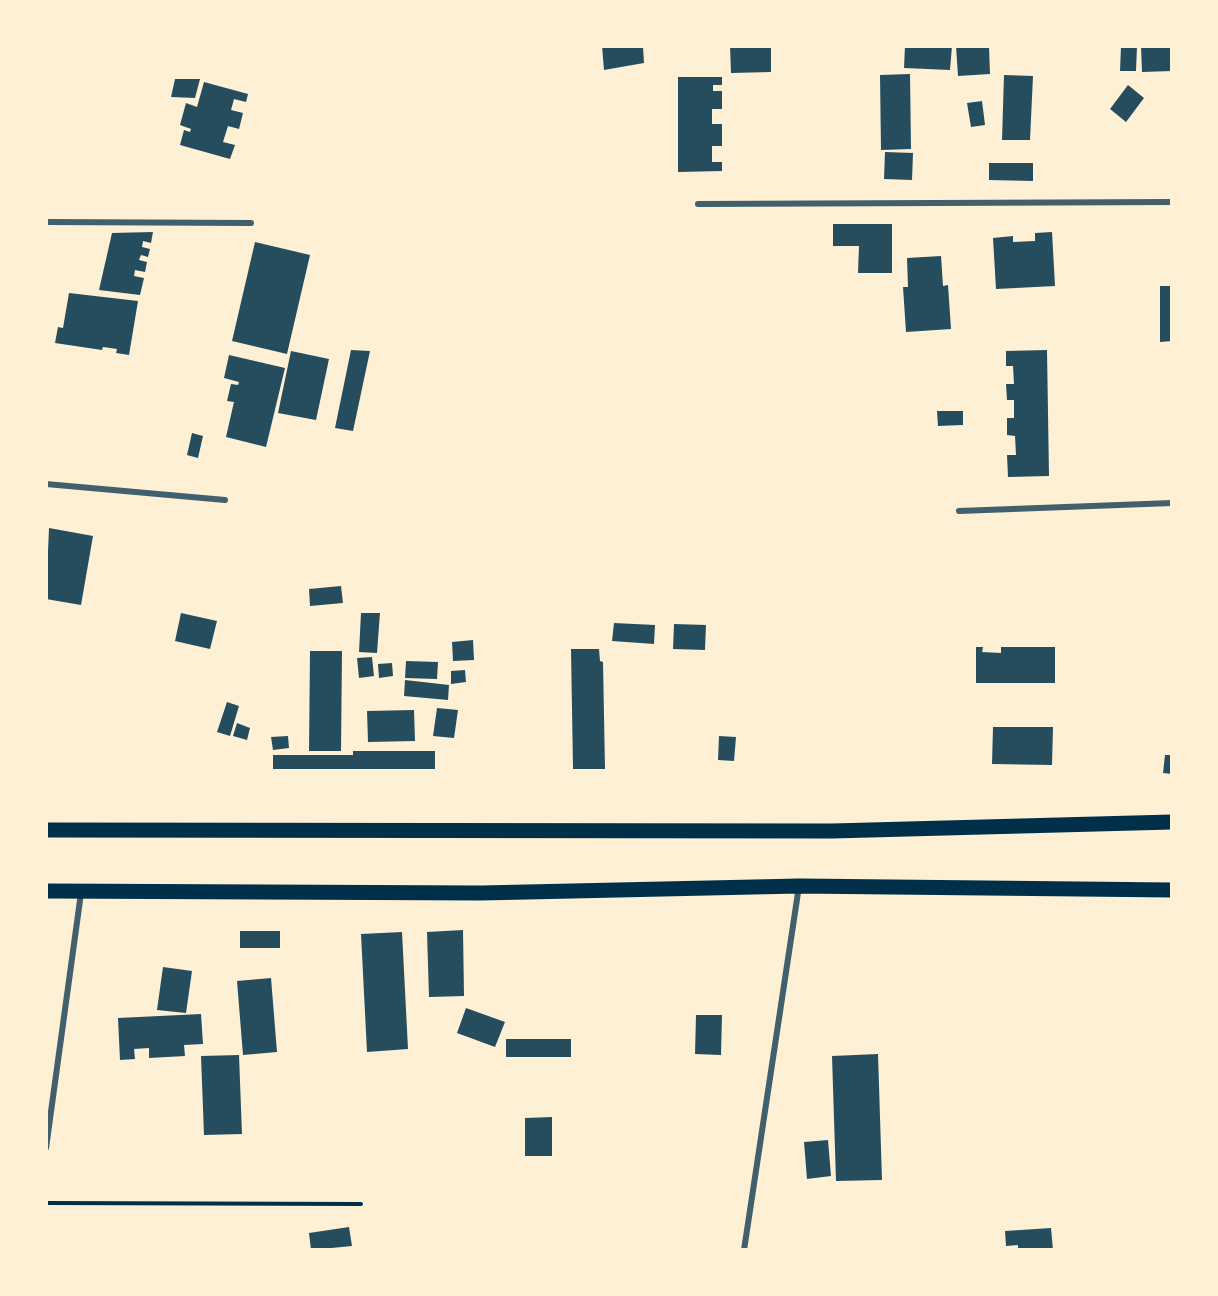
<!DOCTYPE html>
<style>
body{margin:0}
#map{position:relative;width:1218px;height:1296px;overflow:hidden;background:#fdf0d5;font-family:"Fira Sans",sans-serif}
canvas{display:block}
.frame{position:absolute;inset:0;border:48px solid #fdf0d5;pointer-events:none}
</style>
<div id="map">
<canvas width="1218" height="1296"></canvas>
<div class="frame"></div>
</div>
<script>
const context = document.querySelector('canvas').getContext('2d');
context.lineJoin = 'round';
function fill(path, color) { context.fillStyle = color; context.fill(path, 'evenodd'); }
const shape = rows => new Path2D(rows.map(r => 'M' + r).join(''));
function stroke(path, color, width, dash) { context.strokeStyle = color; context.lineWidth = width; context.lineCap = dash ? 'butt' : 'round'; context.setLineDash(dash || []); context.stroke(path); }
fill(shape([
 [602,46,643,46,644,63,604,70],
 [730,46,771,46,771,72,731,73],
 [905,46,952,46,950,70,904,68],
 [956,46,989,46,990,74,958,76],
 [1121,46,1137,46,1136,71,1120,71],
 [1141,46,1172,46,1172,71,1142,72],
 [910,74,911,149,881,150,880,75],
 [1004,75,1033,76,1030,140,1002,140],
 [678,77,722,77,722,85,713,85,713,91,722,91,722,109,712,109,712,124,722,124,722,146,712,146,712,162,722,162,722,171,678,172],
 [175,79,200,79,195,98,171,97],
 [204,82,248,94,246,102,234,99,231,110,243,113,239,129,228,126,223,142,235,145,230,159,180,145,184,130,190,132,191,129,180,125,186,103,197,107],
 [1128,85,1144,98,1126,122,1110,109],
 [982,101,985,125,971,127,967,103],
 [885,152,913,153,912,180,884,179],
 [989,163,1033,163,1033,181,989,180],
 [833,224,892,224,892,273,858,273,859,246,833,246],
 [153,232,151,243,143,241,142,247,150,249,148,257,141,255,139,260,147,262,145,272,135,270,134,276,144,278,140,295,99,290,112,233],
 [1052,232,1055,286,996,289,993,238,1013,236,1013,242,1035,241,1035,233],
 [255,242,310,255,287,354,232,341],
 [941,256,943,286,948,285,951,329,906,332,903,287,908,287,907,258],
 [1160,286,1172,286,1172,341,1160,342],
 [69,293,138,301,129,355,116,353,117,349,103,347,102,350,55,343,58,327,63,328],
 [351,350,370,351,353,431,335,428],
 [1047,350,1049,476,1008,477,1007,455,1016,455,1015,436,1007,435,1007,418,1014,418,1014,400,1007,400,1006,384,1014,384,1013,366,1006,366,1006,351],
 [291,351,329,359,316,420,278,413],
 [229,355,285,368,266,447,226,437,234,402,227,401,231,384,238,385,239,382,224,378],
 [937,411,963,411,963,425,938,426],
 [192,433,203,436,198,458,187,455],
 [49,528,93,536,81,605,46,599],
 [341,586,343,603,310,606,309,589],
 [181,613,217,621,210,649,175,641],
 [361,613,380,613,377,653,359,652],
 [614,623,655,625,654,644,612,641],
 [674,624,706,625,705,650,673,649],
 [473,640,474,660,453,661,452,642],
 [976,647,983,647,982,652,1001,653,1001,647,1055,647,1055,683,976,683],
 [571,649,599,649,600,661,603,662,605,769,573,769],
 [310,651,342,651,341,751,309,751],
 [372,657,374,676,359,678,357,658],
 [406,661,438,662,437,679,405,678],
 [392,663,393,676,379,678,378,664],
 [465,670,466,682,451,684,451,671],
 [405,680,449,685,448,700,404,696],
 [227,702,239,706,230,736,217,732],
 [437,708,458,710,454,738,433,736],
 [414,710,415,741,368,742,367,711],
 [237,723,250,728,247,740,233,736],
 [993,727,1053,727,1052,765,992,764],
 [288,736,289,748,273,750,271,737],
 [719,736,736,737,734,761,718,760],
 [353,751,435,751,435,769,273,769,273,755,353,755],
 [1165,755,1172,755,1172,774,1163,773],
 [463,930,464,996,429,997,427,932],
 [240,931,280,931,280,948,240,948],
 [402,932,408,1049,367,1052,361,934],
 [163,967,192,971,186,1013,157,1010],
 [271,978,277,1052,243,1055,237,981],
 [466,1008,505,1022,495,1047,457,1033],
 [201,1014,203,1044,184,1045,185,1056,149,1058,149,1048,134,1049,135,1059,120,1060,118,1018],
 [696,1015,722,1015,721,1055,695,1054],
 [506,1039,571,1039,571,1057,506,1057],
 [878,1054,882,1180,836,1181,832,1056],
 [239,1055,242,1134,204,1135,201,1056],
 [552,1117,552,1156,525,1156,525,1118],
 [828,1140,831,1176,807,1179,804,1142],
 [349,1227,352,1246,311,1250,309,1233],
 [1051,1228,1053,1250,1018,1250,1018,1245,1006,1246,1005,1231]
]), '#264d5e');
stroke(shape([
 [46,1203,361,1204]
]), '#003049', 4);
stroke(shape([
 [698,204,1172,202],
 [46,222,251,223],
 [46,484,225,500],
 [959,511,1172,503],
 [46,1148,81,893],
 [744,1250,799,886]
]), '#3f606c', 6);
stroke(shape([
 [46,830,832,831,1172,822],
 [46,891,481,893,799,886,1172,890]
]), '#003049', 15);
</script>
